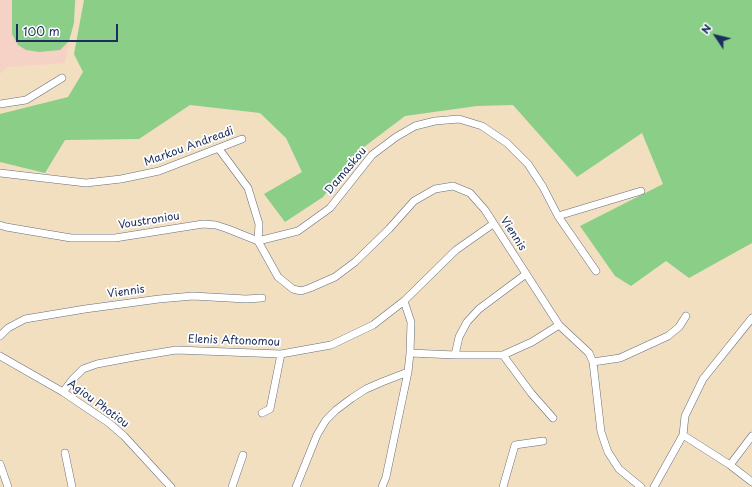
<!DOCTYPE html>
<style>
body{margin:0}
#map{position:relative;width:752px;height:487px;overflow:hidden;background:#f1dfc0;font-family:"Playpen Sans",sans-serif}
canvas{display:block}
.north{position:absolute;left:696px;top:16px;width:40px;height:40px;-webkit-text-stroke:3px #fff;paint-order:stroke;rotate:305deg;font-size:11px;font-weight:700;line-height:16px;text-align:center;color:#1b2f5e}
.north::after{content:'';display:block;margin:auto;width:14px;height:18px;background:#1b2f5e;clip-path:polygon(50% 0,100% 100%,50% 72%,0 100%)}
.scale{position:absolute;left:16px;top:24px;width:102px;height:18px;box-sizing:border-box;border:2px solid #1b2f5e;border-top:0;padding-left:5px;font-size:12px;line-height:14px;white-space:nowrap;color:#1b2f5e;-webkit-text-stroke:3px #fff;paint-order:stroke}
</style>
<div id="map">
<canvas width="752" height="487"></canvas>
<div class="north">N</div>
<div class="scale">100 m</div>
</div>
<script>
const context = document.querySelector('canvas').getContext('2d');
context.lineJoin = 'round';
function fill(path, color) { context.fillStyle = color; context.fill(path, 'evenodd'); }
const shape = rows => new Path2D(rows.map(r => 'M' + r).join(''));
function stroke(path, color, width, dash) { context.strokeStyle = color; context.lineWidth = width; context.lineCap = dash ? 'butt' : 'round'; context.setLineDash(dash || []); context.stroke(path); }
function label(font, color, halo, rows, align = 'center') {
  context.font = font + ' "Playpen Sans",sans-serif'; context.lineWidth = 3.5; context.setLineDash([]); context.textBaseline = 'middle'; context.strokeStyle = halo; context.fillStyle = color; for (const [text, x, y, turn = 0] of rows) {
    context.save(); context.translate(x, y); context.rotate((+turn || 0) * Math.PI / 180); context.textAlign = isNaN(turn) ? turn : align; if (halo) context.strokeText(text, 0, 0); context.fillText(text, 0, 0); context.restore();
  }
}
fill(shape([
 [0,0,77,0,65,63,8,67,0,74]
]), '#f6d1c5');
fill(shape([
 [12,0,75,0,74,23,69,41,60,50,39,52,26,50,18,45,12,34],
 [84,0,752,0,752,243,689,278,666,261,631,286,615,276,580,226,663,184,642,133,577,177,513,105,477,106,405,116,360,150,323,197,285,222,264,194,302,172,286,138,260,113,190,105,139,139,65,140,45,173,0,162,0,114,68,97,83,72,74,54]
]), '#8ace87');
const street = shape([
 [0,104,26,100,62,78],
 [219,149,248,188,259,224,258,241],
 [0,173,86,183,121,179,159,171,242,139],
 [558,216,641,191],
 [0,225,6,227,71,238,115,238,203,224,216,225,228,229,258,241,278,277,293,289,301,291,310,288,335,277,355,262,389,229,414,201,435,189,453,186,470,193,485,210,559,325,589,353,593,362,601,432,608,452,619,469,641,487],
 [258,241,298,231,330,208,372,155,396,137,415,126,435,121,459,119,482,126,507,143,528,164,543,187,558,216,596,271],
 [0,336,8,328,25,319,85,309,159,299,193,296,246,299,262,298],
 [410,353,455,355,503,355,532,342,559,325],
 [455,355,459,337,467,322,479,309,526,274],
 [503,355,531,393,553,418],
 [0,356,63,392,109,423,124,436,171,487],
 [593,362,620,358,668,336,679,327,686,316],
 [63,392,73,379,83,369,97,364,134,357,176,350,281,354,331,345,373,325,404,301,456,250,493,224],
 [262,413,270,409,281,354],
 [683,435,730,465,752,482],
 [65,453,72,487],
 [0,464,8,487],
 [730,465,752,436],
 [232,487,243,455],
 [296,487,317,435,326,420,336,410,352,398,366,389,382,382,408,372],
 [382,487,386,477,408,372,410,353,411,322,404,301],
 [503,487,515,445,543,441],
 [654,487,683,435,685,416,703,379,752,318]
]);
stroke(street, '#666d80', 8);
stroke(street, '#fff', 7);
label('11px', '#1b2f5e', '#fff', [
 ["Markou Andreadi",189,147,-20],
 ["Damaskou",346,171,-50],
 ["Voustroniou",149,221,-9],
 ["Viennis",513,234,57],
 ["Viennis",126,292,-8],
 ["Elenis Aftonomou",234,341,2],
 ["Agiou Photiou",98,404,36]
]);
</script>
